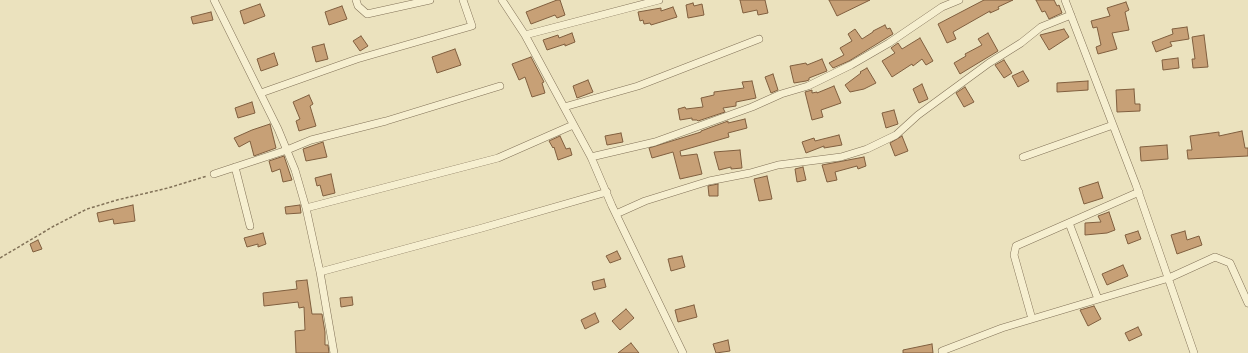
<!DOCTYPE html>
<style>
body{margin:0}
canvas{display:block;background:#ebe2be}
</style>
<canvas width="1248" height="353"></canvas>
<script>
const context = document.querySelector('canvas').getContext('2d');
context.lineJoin = 'round';
function fill(path, color) { context.fillStyle = color; context.fill(path, 'evenodd'); }
const shape = rows => new Path2D(rows.map(r => 'M' + r).join(''));
function stroke(path, color, width, dash) { context.strokeStyle = color; context.lineWidth = width; context.lineCap = dash ? 'butt' : 'round'; context.setLineDash(dash || []); context.stroke(path); }
const building = shape([
 [557,0,560,0,565,15,557,18,555,15,531,24,526,12,557,0],
 [740,0,765,0,768,13,758,15,757,10,743,13,740,0],
 [829,0,870,0,837,16,829,0],
 [984,0,1013,0,998,7,999,9,990,13,990,11,953,32,956,39,947,43,938,24,984,0],
 [1036,0,1054,0,1057,6,1059,5,1062,13,1049,19,1045,11,1042,12,1036,0],
 [1126,2,1129,10,1125,12,1129,30,1112,33,1117,49,1098,54,1096,47,1101,45,1097,27,1093,28,1091,21,1110,16,1107,8,1126,2],
 [693,3,694,6,702,4,704,15,688,18,686,5,693,3],
 [260,4,265,16,244,24,240,11,260,4],
 [342,6,347,19,329,25,325,12,342,6],
 [673,7,677,17,651,25,650,23,644,24,643,20,640,21,638,12,661,8,661,11,673,7],
 [211,12,213,20,193,24,191,17,211,12],
 [885,25,887,29,890,28,893,34,849,61,833,68,829,63,844,55,840,48,852,41,848,34,855,29,862,39,873,32,873,31,885,25],
 [1187,27,1189,39,1170,42,1172,46,1156,52,1152,42,1173,34,1172,29,1187,27],
 [1064,29,1069,37,1049,50,1040,35,1064,29],
 [572,33,575,42,565,46,565,44,547,50,543,40,558,35,559,38,572,33],
 [988,33,998,51,960,74,954,63,966,56,965,54,982,45,978,39,988,33],
 [1204,35,1208,67,1193,68,1192,59,1195,59,1192,37,1204,35],
 [361,36,368,46,360,51,353,41,361,36],
 [920,38,933,61,926,65,922,59,913,66,912,64,892,77,882,61,895,53,891,48,898,43,902,49,920,38],
 [324,44,328,59,316,62,312,47,324,44],
 [455,49,461,65,437,73,432,57,455,49],
 [274,53,278,65,261,71,257,59,274,53],
 [531,57,543,80,544,82,542,83,545,93,532,97,525,77,519,80,512,64,531,57],
 [1178,58,1179,68,1163,70,1162,60,1178,58],
 [822,59,827,71,809,78,809,80,806,81,794,83,790,66,806,63,807,65,822,59],
 [1004,60,1012,73,1004,78,995,65,1004,60],
 [867,68,876,83,864,89,850,92,845,85,861,73,860,72,867,68],
 [1023,71,1029,81,1018,87,1012,76,1023,71],
 [773,74,778,90,771,93,765,77,773,74],
 [588,80,593,92,577,98,573,86,588,80],
 [752,81,756,98,736,102,736,106,723,108,725,112,698,121,697,120,692,120,692,118,680,120,678,109,685,107,686,109,703,107,701,98,714,95,714,92,744,88,742,82,752,81],
 [1088,81,1088,90,1057,92,1057,83,1088,81],
 [922,84,928,99,919,103,913,89,922,84],
 [834,86,841,103,821,110,823,117,812,120,805,92,812,90,812,93,817,92,817,93,834,86],
 [965,87,974,102,964,107,956,93,965,87],
 [1134,89,1135,104,1140,104,1140,111,1117,112,1116,90,1134,89],
 [309,95,313,104,310,106,316,126,299,131,296,121,300,119,293,102,309,95],
 [252,102,255,113,238,118,235,108,252,102],
 [894,110,898,124,886,128,882,113,894,110],
 [745,119,747,128,728,133,729,137,680,151,681,156,697,154,702,174,680,179,673,152,652,158,649,148,701,132,701,131,728,121,728,123,745,119],
 [270,124,276,148,254,156,250,141,239,147,234,138,252,130,270,124],
 [1242,131,1245,148,1248,148,1248,156,1188,159,1187,150,1192,150,1190,136,1219,132,1219,136,1242,131],
 [621,133,623,142,607,145,605,136,621,133],
 [839,135,842,145,824,148,824,146,806,153,802,142,814,138,815,141,839,135],
 [560,136,566,149,570,148,572,155,558,160,554,147,553,148,549,141,560,136],
 [902,136,908,151,895,156,890,143,902,136],
 [323,142,327,157,306,161,303,149,323,142],
 [1167,145,1168,159,1141,161,1140,147,1167,145],
 [740,150,742,168,731,169,731,167,719,170,714,152,740,150],
 [284,156,292,180,283,182,280,169,272,172,269,161,284,156],
 [864,157,866,166,858,169,857,166,835,172,837,180,827,182,822,165,864,157],
 [803,167,806,180,797,182,795,169,803,167],
 [331,174,335,193,323,196,320,185,317,186,315,178,331,174],
 [767,176,772,199,759,201,754,179,767,176],
 [1098,182,1103,198,1084,204,1079,188,1098,182],
 [718,184,718,196,709,196,708,186,718,184],
 [133,205,135,221,114,224,113,219,99,222,97,213,133,205],
 [300,205,301,213,286,214,285,207,300,205],
 [1109,212,1115,230,1107,233,1085,235,1085,223,1101,222,1098,216,1109,212],
 [1138,231,1141,239,1128,244,1125,235,1138,231],
 [1185,231,1187,240,1199,236,1202,245,1177,254,1171,235,1185,231],
 [263,233,266,244,258,247,258,244,247,247,244,238,263,233],
 [38,240,42,249,33,252,30,244,38,240],
 [617,251,621,259,610,263,606,256,617,251],
 [682,256,685,267,671,271,668,259,682,256],
 [1123,265,1128,276,1107,285,1102,274,1123,265],
 [604,279,606,287,594,290,592,282,604,279],
 [307,280,312,314,322,314,325,332,325,345,328,345,329,353,296,353,295,331,305,330,304,307,299,308,298,302,264,306,263,293,297,289,296,281,307,280],
 [352,297,353,305,341,307,340,298,352,297],
 [694,305,697,317,678,322,675,310,694,305],
 [1094,306,1101,319,1088,326,1080,310,1094,306],
 [626,309,634,318,620,330,612,321,626,309],
 [595,313,599,322,585,329,581,320,595,313],
 [1138,327,1142,335,1129,341,1125,333,1138,327],
 [728,340,730,351,716,353,713,344,728,340],
 [631,343,639,353,618,353,631,343],
 [932,344,933,353,903,353,903,350,932,344]
]);
fill(building, '#c7a076');
stroke(building, '#805f3f', 1);
const minor = shape([
 [214,0,278,129,295,170,306,208,320,272,334,353],
 [356,0,358,6,367,14,430,0],
 [502,0,525,35,591,157,612,206,683,353],
 [1065,0,1136,185,1194,353],
 [525,35,659,0],
 [261,93,357,59,472,26,463,0],
 [564,107,638,86,759,39],
 [591,157,655,142,752,107,781,94,808,86,851,65,889,43,942,7,959,0],
 [1023,157,1113,125],
 [235,167,250,226],
 [214,174,287,150,311,140,386,121,500,86],
 [306,208,498,158,573,125],
 [616,214,645,201,709,181,750,173,778,165,841,157,867,149,896,135,918,115,989,63,1021,43,1041,27,1071,15],
 [1069,223,1098,299],
 [320,272,482,228,607,192],
 [1032,319,1014,255,1016,246,1139,192],
 [942,351,1002,328,1169,278,1215,257,1230,263,1248,303]
]);
stroke(minor, '#827258', 8);
stroke(shape([
 [0,258,54,226,87,209,117,200,168,188,207,176]
]), '#827258', 1.5, [3, 2]);
stroke(minor, '#f6efd0', 7);
</script>
